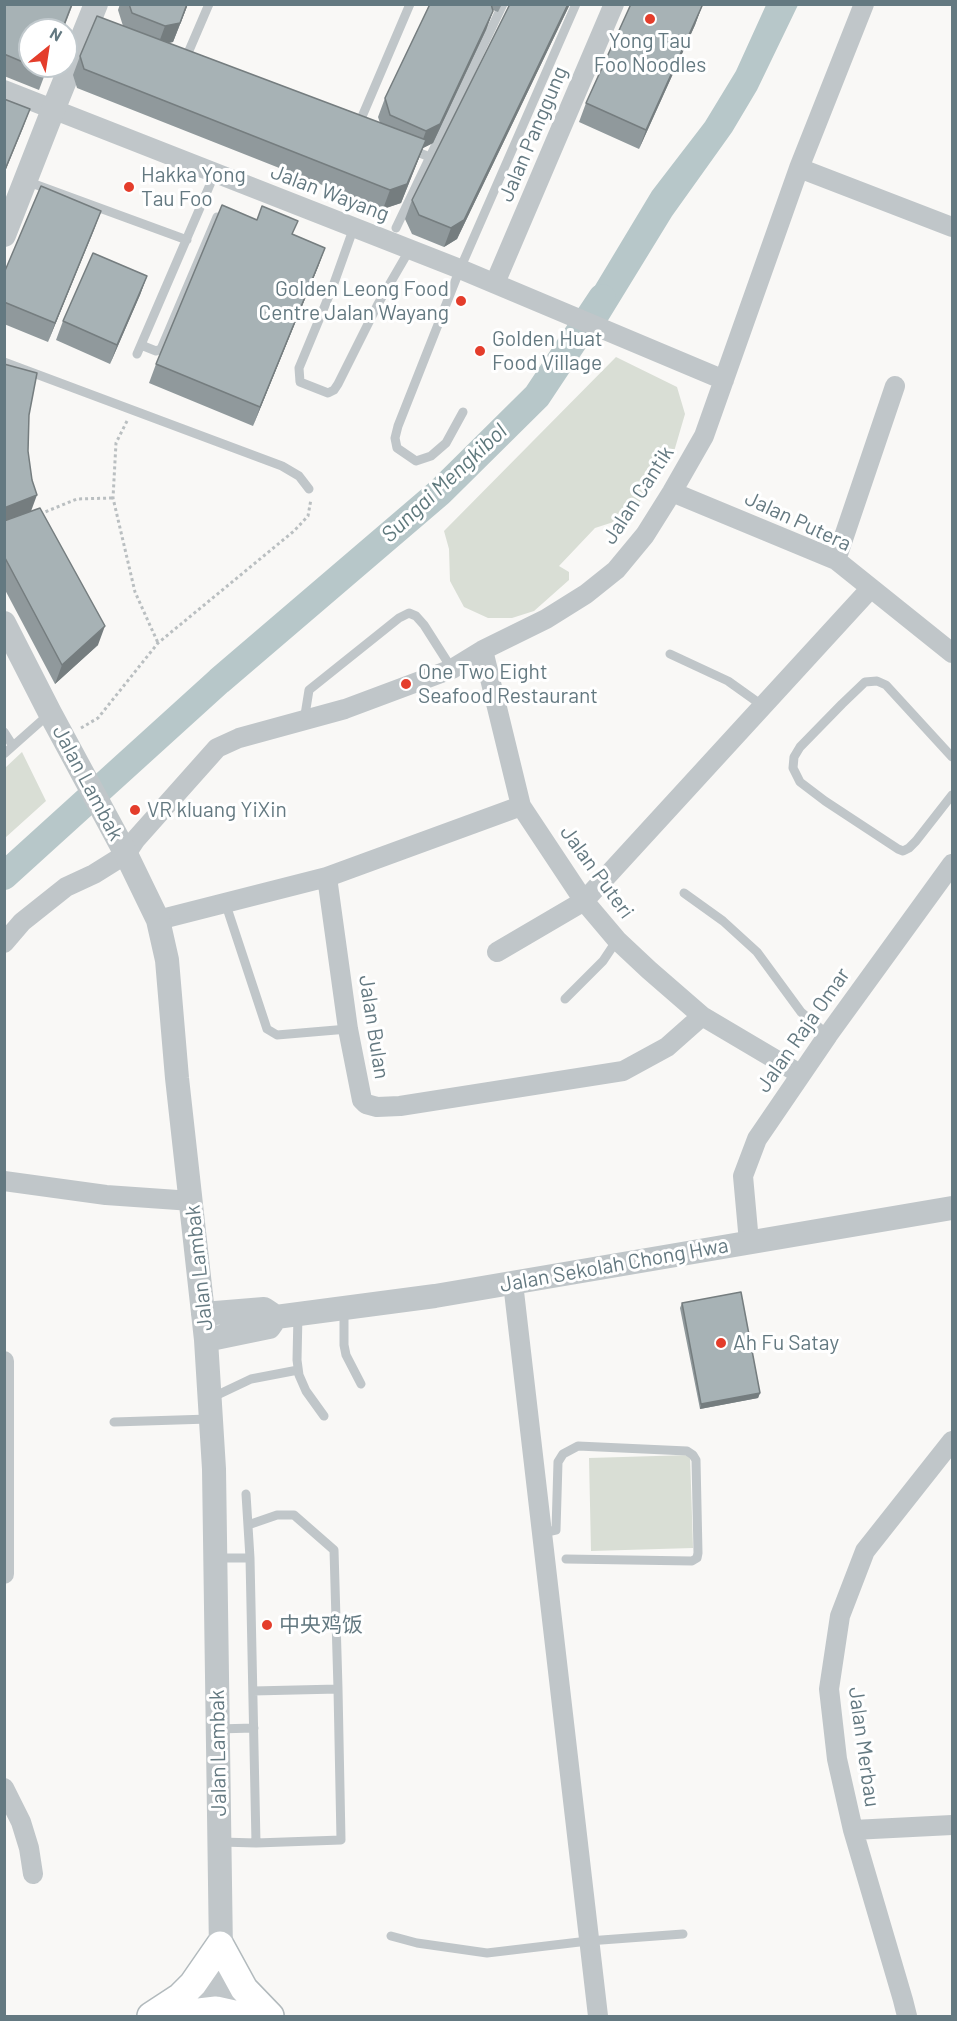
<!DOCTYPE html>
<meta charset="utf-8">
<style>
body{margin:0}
#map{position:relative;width:957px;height:2021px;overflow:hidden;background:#f9f8f6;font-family:Barlow,sans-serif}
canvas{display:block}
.frame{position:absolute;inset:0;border:6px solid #647981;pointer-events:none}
.north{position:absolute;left:18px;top:18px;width:60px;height:60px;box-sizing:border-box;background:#fff;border:2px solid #c1c9cd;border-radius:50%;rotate:30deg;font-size:16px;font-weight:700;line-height:24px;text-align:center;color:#647981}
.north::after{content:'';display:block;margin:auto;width:21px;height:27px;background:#e43d2b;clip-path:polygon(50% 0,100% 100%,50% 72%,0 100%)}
</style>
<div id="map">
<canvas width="957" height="2021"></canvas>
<div class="frame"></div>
<div class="north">N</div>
</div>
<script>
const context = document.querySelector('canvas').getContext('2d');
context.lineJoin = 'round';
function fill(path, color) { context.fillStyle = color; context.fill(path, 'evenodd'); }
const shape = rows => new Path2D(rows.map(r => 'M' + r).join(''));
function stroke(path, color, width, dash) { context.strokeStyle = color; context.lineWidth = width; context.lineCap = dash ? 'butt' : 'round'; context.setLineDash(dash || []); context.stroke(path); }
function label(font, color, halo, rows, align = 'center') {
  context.font = font + ' Barlow,"Noto Sans SC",sans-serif'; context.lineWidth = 6; context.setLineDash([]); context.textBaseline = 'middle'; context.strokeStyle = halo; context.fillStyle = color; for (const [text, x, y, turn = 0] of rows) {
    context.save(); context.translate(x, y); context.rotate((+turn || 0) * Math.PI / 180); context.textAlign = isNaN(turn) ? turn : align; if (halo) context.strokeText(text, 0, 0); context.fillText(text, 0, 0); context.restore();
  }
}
fill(shape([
 [616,357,677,387,685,414,673,455,629,517,595,528,559,566,569,572,569,580,534,611,512,618,488,618,464,607,450,581,449,549,444,531],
 [22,752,46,801,5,838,5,768],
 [690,1455,693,1548,591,1551,589,1458]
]), '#d9ded5');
fill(shape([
 [766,5,798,5,757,90,732,132,672,216,607,322,581,309,652,191,705,122,736,71]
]), '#b7c7c9');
stroke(shape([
 [4,876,219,681,440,492,537,396,602,298]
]), '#b7c7c9', 28);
const secondary = shape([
 [221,1947,244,1989,270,2016],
 [151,2016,180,1997,193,1984,220,1945],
 [188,2016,199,2012,216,2010,243,2016]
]);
stroke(secondary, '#b2babd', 30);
stroke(shape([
 [127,421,116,443,113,498,135,592,158,643],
 [40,514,77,499,113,498],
 [81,728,98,718,158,643,294,531,308,516,311,499]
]), '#babfc1', 3, [3, 3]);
stroke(shape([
 [185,60,209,4],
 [358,126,410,4],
 [409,149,430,157],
 [26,181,187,240],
 [354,227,333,286,299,368,300,382,328,393,334,390,338,384,378,304,410,249],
 [396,228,503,4],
 [141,345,156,351,161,349,217,217],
 [137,354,215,173],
 [4,362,282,466,299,476,309,489],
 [463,412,446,443,431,456,416,461,397,448,395,438,398,426,460,269,576,4],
 [670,654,728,681,763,706],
 [304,721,309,690,399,618,409,613,416,616,424,625,452,669],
 [4,732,13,746],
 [4,754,48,715],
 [952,757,886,685,877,681,865,682,842,704,800,747,794,757,793,768,800,782,825,801,898,849,903,851,909,848,916,841,952,795],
 [684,893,723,921,757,952,801,1012,828,1035],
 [225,902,267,1029,277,1035,348,1029],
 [565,999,603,961,617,940],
 [344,1308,344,1345,346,1355,361,1384],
 [298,1314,297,1360,299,1375,306,1391,324,1416],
 [211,1398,251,1379,298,1370],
 [114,1422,209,1419],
 [246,1494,250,1558],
 [248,1525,277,1515,294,1515,334,1550,338,1689,253,1691],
 [542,1533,556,1530,558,1462,563,1454,578,1446,687,1451,693,1455,696,1460,698,1553,697,1558,692,1561,566,1559],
 [218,1558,250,1558,256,1843,221,1842],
 [217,1729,254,1728],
 [256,1843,341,1840,338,1689],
 [391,1936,417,1943,487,1953,588,1941,683,1934]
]), '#c0c6c9', 9);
stroke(shape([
 [4,90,460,269,724,380],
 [799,168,952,227],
 [495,283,614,4],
 [672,492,836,560,952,653],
 [836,560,895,386],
 [483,650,521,806,584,901,617,940,649,970,702,1016,800,1074],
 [521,806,327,877,348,1029,362,1100,366,1104,377,1107,400,1106,623,1071,667,1047,702,1016],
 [158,920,327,877],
 [4,943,22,922,66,887,94,874,126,854,136,839,217,748,239,738,345,709,452,669,483,650,546,619,586,594,616,570,645,535,672,492,704,436,799,168,864,4],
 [497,952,584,901,871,588],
 [4,1181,106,1195,192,1201],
 [749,1242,743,1176,757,1139,828,1035,952,864],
 [513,1283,598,2016],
 [4,1361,4,1574],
 [4,1788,21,1822,29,1848,33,1874],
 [853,1830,952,1825],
 [907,2016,903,2000,853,1830,837,1759,829,1689,840,1616,865,1551,952,1441]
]), '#c0c6c9', 20);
stroke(shape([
 [4,235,53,110,96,4],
 [4,623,50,713,126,854,158,920,167,960,177,1078,206,1340,214,1469,221,1952,199,2012],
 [203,1314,264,1309,276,1317,435,1296,952,1208],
 [206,1340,269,1327,276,1317],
 [223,1960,234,2013]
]), '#c0c6c9', 24);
stroke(secondary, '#fff', 27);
fill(shape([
 [4,4,73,4,63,30,30,30,30,66,48,66,39,90,4,76],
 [120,4,188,4,173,42,168,43,380,123,378,117,385,98,430,4,502,4,498,12,493,10,493,11,486,30,433,143,423,148,401,203,383,209,77,88,73,75,80,56,123,26,118,10],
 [510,4,570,4,457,239,444,247,412,234,405,219,412,200],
 [702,6,695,25,639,149,579,122,586,103],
 [101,211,48,342,4,324,4,273],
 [257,220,325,248,318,267,253,426,149,383,156,364],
 [147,276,140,295,110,364,56,340,63,321],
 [4,364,29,415,28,451,31,511,98,645,55,684,4,588],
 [682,1303,760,1393,758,1398,700,1409,680,1308]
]), '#90999c');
fill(shape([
 [187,4,188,4,173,42,158,45,165,26],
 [568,4,570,4,457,239,444,247,451,228],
 [702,6,695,25,639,149,646,130],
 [493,11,486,30,433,143,423,148,401,203,383,209,390,190,419,150,426,131],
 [30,109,23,128,4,174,4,172],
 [101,211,94,230,48,342,55,323],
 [325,248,318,267,253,426,260,407],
 [147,276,140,295,110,364,117,345],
 [37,495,30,514,4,525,4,508],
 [105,626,98,645,55,684,62,665],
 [760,1393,758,1398,700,1409,701,1404]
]), '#757d7f');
const building = shape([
 [4,4,72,4,62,30,30,30,30,65,4,54,4,4],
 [129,4,187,4,180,23,165,26,132,13,129,4],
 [430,4,491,4,493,11,440,124,426,131,390,115,385,98,430,4],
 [510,4,568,4,464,220,451,228,419,215,412,200,510,4],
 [631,4,700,4,702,6,646,130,586,103,631,4],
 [97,16,426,140,407,184,390,190,84,69,80,56,97,16],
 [33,66,48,66,46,71,33,66],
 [4,99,30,109,4,172,4,99],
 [41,186,101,211,55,323,4,302,4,273,41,186],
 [222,205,257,220,262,206,298,221,292,234,325,248,260,407,156,364,222,205],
 [93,253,147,276,117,345,63,321,93,253],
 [4,364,37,373,29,415,28,451,32,480,37,495,4,508,4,364],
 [40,508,105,626,62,665,4,556,4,521,40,508],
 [741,1292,760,1393,701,1404,682,1303,741,1292]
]);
fill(building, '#a7b2b5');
stroke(building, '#757d7f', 1.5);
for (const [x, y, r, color] of [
 [650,19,6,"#e43d2b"],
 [129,187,6,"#e43d2b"],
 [461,301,6,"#e43d2b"],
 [480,351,6,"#e43d2b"],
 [406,684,6,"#e43d2b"],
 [135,810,6,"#e43d2b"],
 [721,1343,6,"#e43d2b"],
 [267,1625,6,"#e43d2b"]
]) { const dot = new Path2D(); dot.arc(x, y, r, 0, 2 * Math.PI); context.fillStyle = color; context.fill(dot); stroke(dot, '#fff', 2); }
label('21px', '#647981', '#fff', [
 ["Yong Tau",650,41,"center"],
 ["Foo Noodles",650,65,"center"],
 ["Hakka Yong",141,175],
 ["Tau Foo",141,199],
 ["Golden Leong Food",449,289,"right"],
 ["Centre Jalan Wayang",449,313,"right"],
 ["Golden Huat",492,339],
 ["Food Village",492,363],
 ["One Two Eight",418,672],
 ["Seafood Restaurant",418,696],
 ["VR kluang YiXin",147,810],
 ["Ah Fu Satay",733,1343],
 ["中央鸡饭",279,1625]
], 'left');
label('21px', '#647981', '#fff', [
 ["Jalan Panggung",533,134,-67],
 ["Jalan Wayang",330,193,21],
 ["Jalan Cantik",638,495,-57],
 ["Jalan Putera",798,521,25],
 ["Jalan Lambak",88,783,62],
 ["Jalan Puteri",597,872,54],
 ["Jalan Bulan",374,1027,81],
 ["Jalan Raja Omar",803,1030,-55],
 ["Jalan Sekolah Chong Hwa",614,1265,-10],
 ["Jalan Lambak",199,1268,-96],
 ["Jalan Merbau",864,1747,82],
 ["Jalan Lambak",218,1753,-91]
]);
label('italic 22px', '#5e787c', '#fff', [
 ["Sungai Mengkibol",444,483,-43]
]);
</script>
